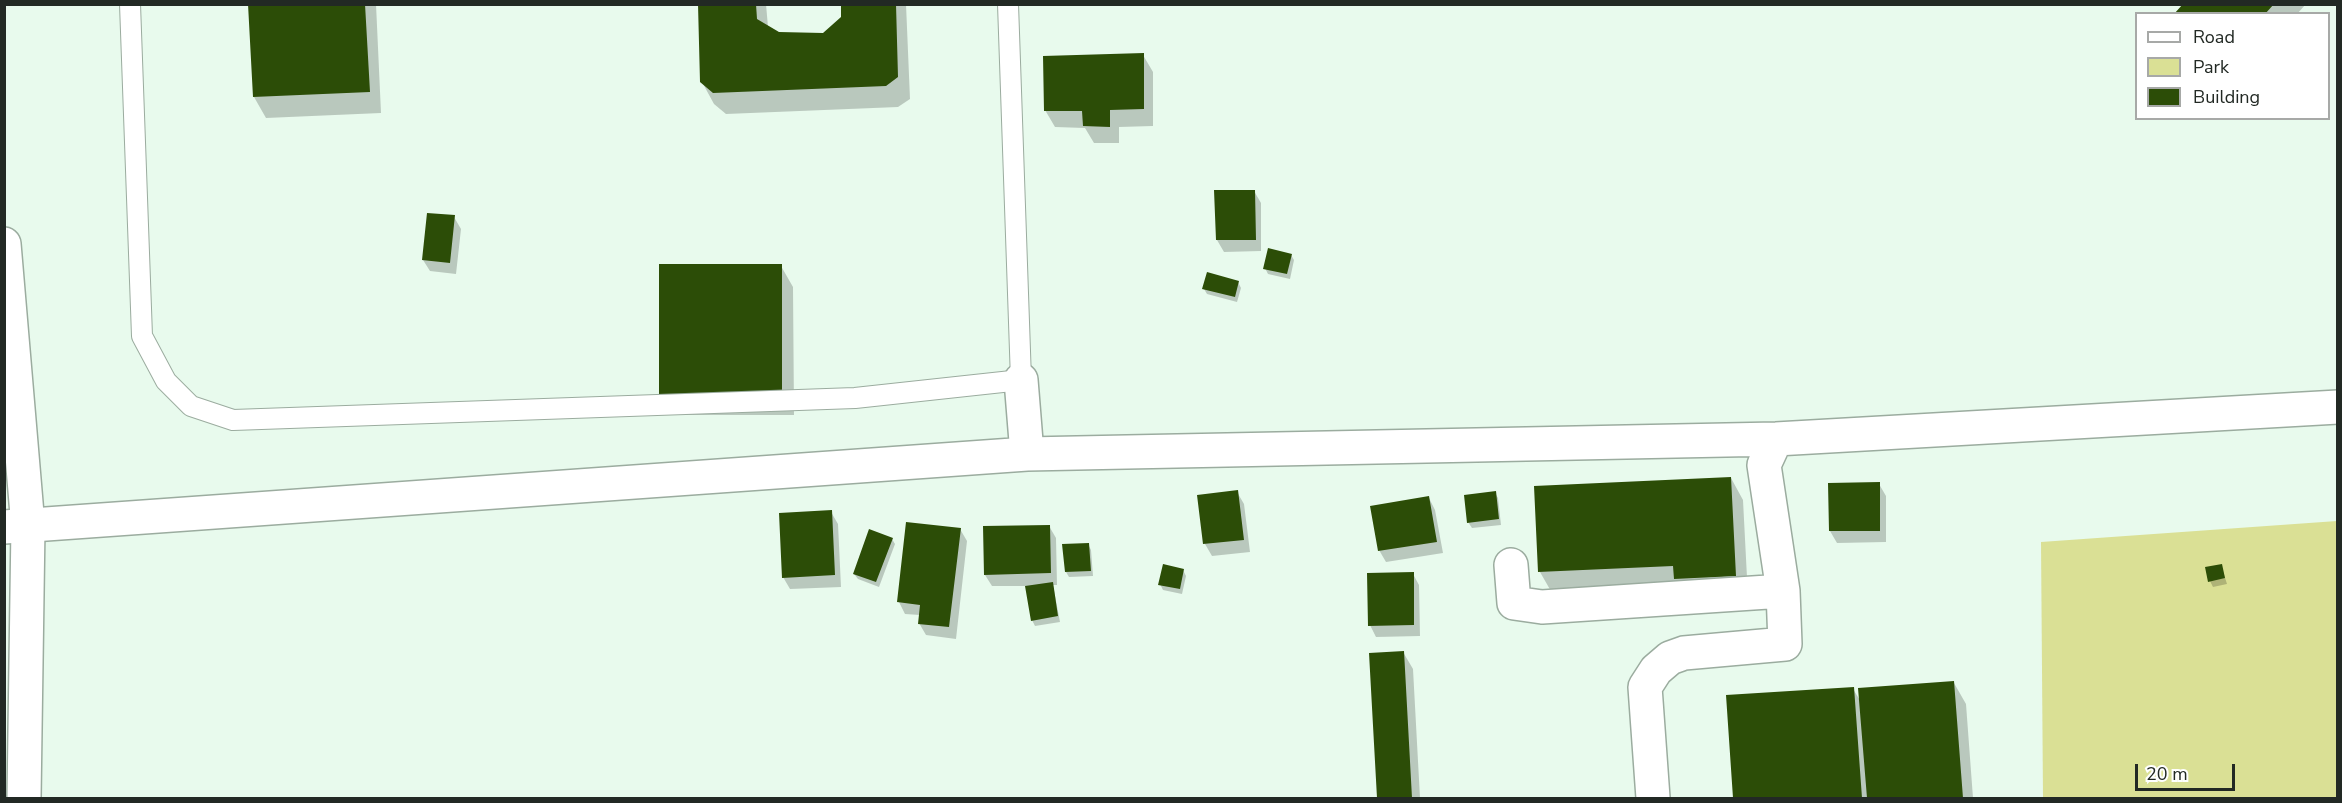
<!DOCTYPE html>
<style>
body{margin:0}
#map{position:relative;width:2342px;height:803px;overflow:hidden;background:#e8faed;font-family:"Nunito Sans",sans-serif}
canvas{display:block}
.frame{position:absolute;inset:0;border:6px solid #222924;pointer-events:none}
.legend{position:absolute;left:2135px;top:12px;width:195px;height:108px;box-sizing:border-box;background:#fff;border:2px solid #a7a9a7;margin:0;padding:8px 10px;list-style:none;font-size:18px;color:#222924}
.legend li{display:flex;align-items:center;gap:12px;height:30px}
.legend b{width:30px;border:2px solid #a7a9a7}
.scale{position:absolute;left:2135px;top:764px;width:100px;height:27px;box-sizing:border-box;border:3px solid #222924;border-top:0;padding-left:8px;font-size:18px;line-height:21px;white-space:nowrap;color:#222924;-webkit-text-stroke:4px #fff;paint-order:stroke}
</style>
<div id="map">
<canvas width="2342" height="803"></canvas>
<div class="frame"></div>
<ul class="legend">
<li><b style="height:8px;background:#fff"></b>Road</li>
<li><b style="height:16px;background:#dae095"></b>Park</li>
<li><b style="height:16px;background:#2c4d07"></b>Building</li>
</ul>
<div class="scale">20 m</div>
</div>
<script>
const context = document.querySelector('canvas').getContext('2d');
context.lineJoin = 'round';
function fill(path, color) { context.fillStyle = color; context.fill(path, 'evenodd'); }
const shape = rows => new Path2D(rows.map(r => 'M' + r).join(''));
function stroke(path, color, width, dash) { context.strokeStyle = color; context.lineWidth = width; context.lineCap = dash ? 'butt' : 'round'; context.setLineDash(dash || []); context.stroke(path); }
fill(shape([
 [2337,521,2337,798,2043,798,2041,542]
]), '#dae095');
fill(shape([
 [250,4,376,4,381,113,266,118,254,97],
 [699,4,766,4,768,27,778,34,823,34,843,18,843,4,906,4,910,99,898,107,726,114,714,104,702,82],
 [2185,4,2306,4,2297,14,2176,14],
 [1143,55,1153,72,1153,126,1119,127,1119,143,1094,143,1085,128,1055,127,1045,110],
 [1254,191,1261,203,1261,251,1224,252,1217,240],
 [454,217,461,229,456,274,430,271,423,260],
 [1291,255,1294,260,1290,279,1268,274,1265,268],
 [781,266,793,287,794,415,673,415,661,393],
 [1238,282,1241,288,1237,302,1207,294,1204,289],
 [1731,478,1743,500,1748,597,1552,593,1540,572,1536,487],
 [1879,484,1886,496,1886,542,1837,543,1830,531],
 [1237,492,1244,504,1250,552,1212,556,1205,544,1199,497],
 [1495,493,1498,498,1501,525,1472,528,1468,522],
 [1429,498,1435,510,1443,553,1386,562,1379,550],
 [831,512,838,524,841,587,790,589,783,577],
 [1049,526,1056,538,1057,585,1053,585,1060,622,1035,626,1032,620,1027,586,992,586,985,575],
 [960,529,967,541,956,639,926,635,919,623,920,615,905,614,899,602],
 [892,539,895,544,879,587,858,579,854,574],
 [1088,544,1091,550,1093,576,1069,577,1066,572],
 [2221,565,2227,584,2213,587,2210,581],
 [1183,570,1186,576,1182,594,1163,590,1160,584],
 [1413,574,1419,585,1420,636,1376,637,1370,625],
 [1403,652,1413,669,1420,798,1379,798,1370,654],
 [1954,683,1966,704,1973,798,1734,798,1727,696,1853,689,1861,702]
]), '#0003');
fill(shape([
 [248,4,365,4,370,92,253,97],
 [698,4,756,4,757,19,779,32,823,33,841,17,841,4,896,4,898,77,886,86,713,93,700,82],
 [2183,4,2274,4,2265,14,2174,14],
 [1144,53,1144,109,1110,110,1110,127,1083,126,1082,111,1044,111,1043,56],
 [1214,190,1255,190,1256,240,1216,240],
 [427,213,455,215,450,263,422,260],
 [1268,248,1292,254,1287,274,1263,269],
 [659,264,782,264,782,394,659,394],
 [1207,272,1239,281,1235,297,1202,289],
 [1731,477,1736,576,1674,579,1673,566,1538,572,1534,486],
 [1880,482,1880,531,1829,531,1828,483],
 [1238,490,1244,540,1203,544,1197,495],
 [1496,491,1499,519,1467,523,1464,495],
 [1429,496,1437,542,1378,551,1370,506],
 [832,510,835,575,782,578,779,513],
 [906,522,961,528,949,627,918,624,920,605,897,602],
 [1050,525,1051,573,984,575,983,526],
 [869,529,893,538,876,582,853,574],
 [1089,543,1091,571,1065,572,1062,544],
 [1163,564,1184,569,1180,589,1158,585],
 [2222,564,2225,578,2208,582,2205,567],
 [1414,572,1414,625,1368,626,1367,573],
 [1053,582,1058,616,1031,621,1025,586],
 [1404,651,1412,798,1377,798,1369,653],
 [1954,681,1963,798,1867,798,1858,688],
 [1854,687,1862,798,1733,798,1726,695]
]), '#2c4d07');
const service = shape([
 [130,4,142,336,166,381,191,406,233,420,855,398,1021,380,1008,4]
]);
const minor = shape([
 [1021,380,1027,454],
 [4,527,1027,454,1776,439,2338,407],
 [1511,565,1514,603,1542,607,1783,591],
 [1653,798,1645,687,1656,670,1670,658,1684,653,1785,644,1783,591,1764,465,1776,439]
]);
const tertiary = shape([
 [4,244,28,526,24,798]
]);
stroke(service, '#9bac9f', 22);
stroke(minor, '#9bac9f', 36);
stroke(tertiary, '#9bac9f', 36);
stroke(service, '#fff', 20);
stroke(minor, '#fff', 33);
stroke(tertiary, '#fff', 33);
</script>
